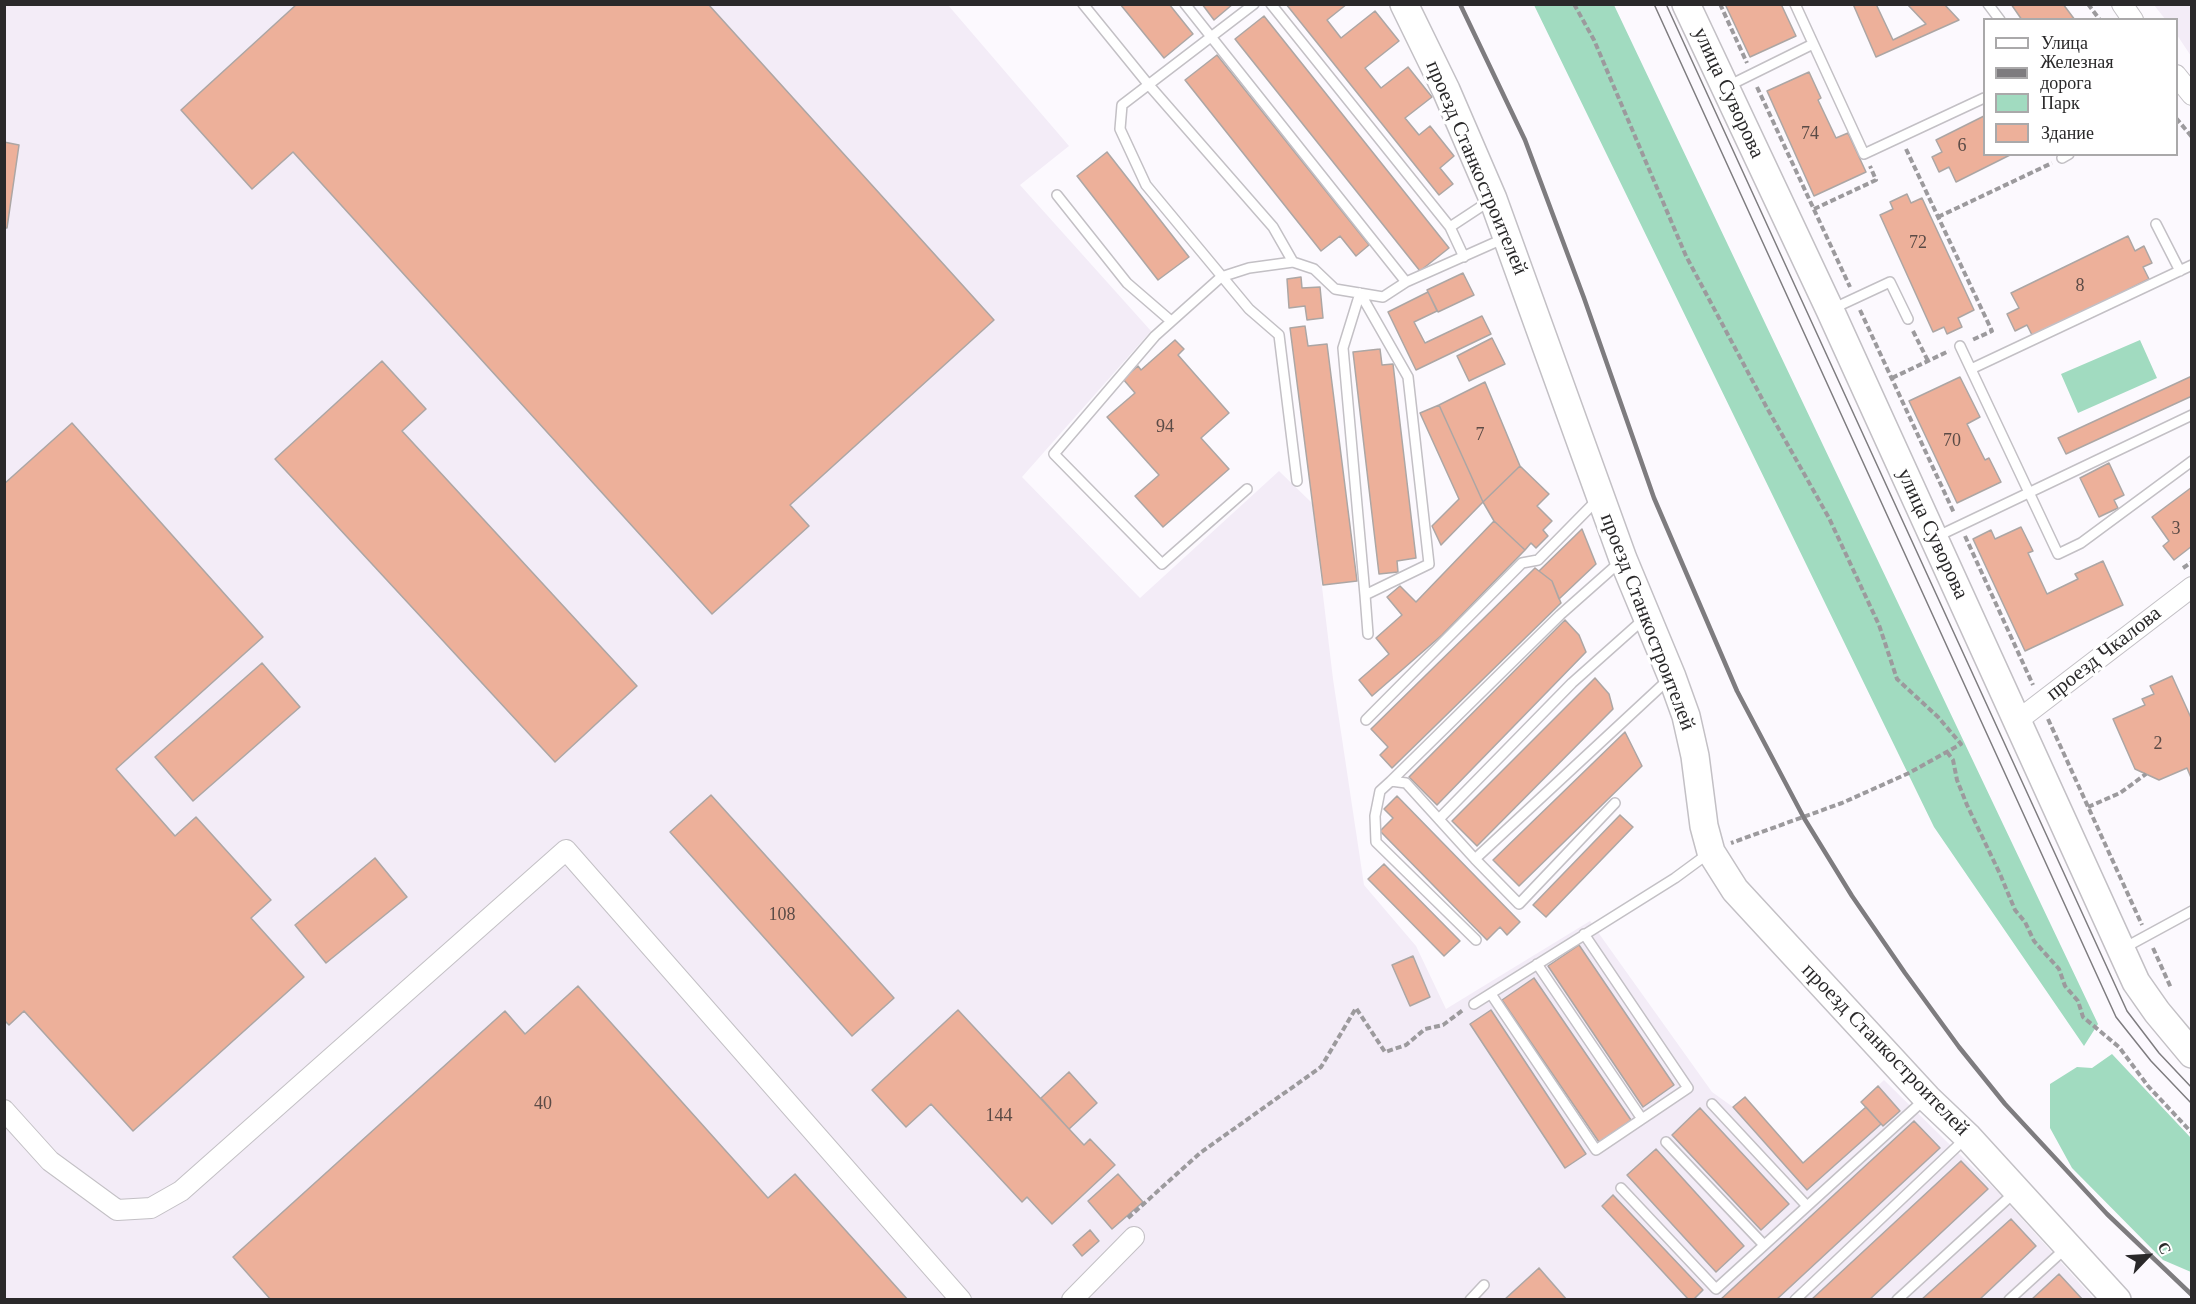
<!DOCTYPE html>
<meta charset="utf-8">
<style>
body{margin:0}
#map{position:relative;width:2196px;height:1304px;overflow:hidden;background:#fcf9fe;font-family:Georgia,serif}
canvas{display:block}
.frame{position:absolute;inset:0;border:6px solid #2a292a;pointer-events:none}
.legend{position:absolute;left:1983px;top:18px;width:195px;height:138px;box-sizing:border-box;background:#fff;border:2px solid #aaa9aa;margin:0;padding:8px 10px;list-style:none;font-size:18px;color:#2a292a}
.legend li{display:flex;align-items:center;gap:12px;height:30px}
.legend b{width:30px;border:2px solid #aaa9aa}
.north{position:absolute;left:2118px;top:1226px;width:60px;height:60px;-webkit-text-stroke:4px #fff;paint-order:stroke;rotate:65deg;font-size:16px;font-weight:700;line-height:24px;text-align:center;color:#2a292a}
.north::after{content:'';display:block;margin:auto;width:21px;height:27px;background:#2a292a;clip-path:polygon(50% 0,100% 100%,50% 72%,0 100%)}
</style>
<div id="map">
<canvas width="2196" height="1304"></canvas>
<div class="frame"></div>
<ul class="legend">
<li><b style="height:8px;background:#fff"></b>Улица</li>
<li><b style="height:8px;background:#7e7c7f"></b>Железная дорога</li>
<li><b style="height:16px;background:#a1dbc0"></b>Парк</li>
<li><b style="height:16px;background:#edb09a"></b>Здание</li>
</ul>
<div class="north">С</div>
</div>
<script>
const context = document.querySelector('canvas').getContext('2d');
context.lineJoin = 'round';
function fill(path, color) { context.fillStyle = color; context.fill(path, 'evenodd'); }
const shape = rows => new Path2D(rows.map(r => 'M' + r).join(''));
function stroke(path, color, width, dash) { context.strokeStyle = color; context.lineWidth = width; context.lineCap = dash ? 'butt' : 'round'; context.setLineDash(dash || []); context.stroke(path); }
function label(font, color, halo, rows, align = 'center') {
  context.font = font + ' Georgia,serif'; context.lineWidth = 6; context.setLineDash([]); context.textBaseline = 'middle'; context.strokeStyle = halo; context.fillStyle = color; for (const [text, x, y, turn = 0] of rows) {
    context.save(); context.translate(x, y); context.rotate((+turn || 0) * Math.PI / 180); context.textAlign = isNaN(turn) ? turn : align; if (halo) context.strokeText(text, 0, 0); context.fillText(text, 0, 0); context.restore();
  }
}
fill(shape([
 [5,4,948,5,1069,146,1020,185,1151,331,1022,477,1140,598,1279,471,1312,503,1333,679,1364,885,1416,946,1446,1009,1590,921,1712,1092,1733,1107,1745,1097,1803,1162,1866,1107,1861,1102,1884,1080,1997,1191,2094,1299,5,1300],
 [2154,5,2191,5,2191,56,2177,35,2176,20,2165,19]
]), '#f3ecf7');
fill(shape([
 [1534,5,1614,5,2098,1024,2084,1046,1934,827],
 [2140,340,2157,378,2078,413,2061,374],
 [2112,1054,2191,1138,2191,1272,2163,1260,2072,1168,2050,1128,2050,1084,2077,1067,2092,1068]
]), '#a1dbc0');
const building = shape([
 [297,4,708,4,994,320,790,505,809,526,712,614,293,152,252,189,181,110,297,4],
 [1120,4,1169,4,1193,34,1164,58,1120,4],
 [1202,4,1233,4,1214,20,1202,4],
 [1286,4,1347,4,1327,20,1341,38,1375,11,1399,41,1365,68,1381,88,1408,67,1432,97,1405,118,1419,135,1430,126,1454,156,1440,168,1453,184,1439,195,1286,4],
 [1725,4,1781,4,1796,36,1750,57,1725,4],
 [1853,4,1876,4,1893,40,1926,24,1907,4,1944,4,1959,20,1876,57,1853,4],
 [2011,4,2063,4,2075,20,2022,20,2011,4],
 [1264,16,1449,248,1420,271,1235,39,1264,16],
 [1217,55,1369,245,1356,256,1340,236,1321,251,1185,80,1217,55],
 [1809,72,1821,98,1818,100,1836,138,1848,133,1866,172,1814,196,1767,91,1809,72],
 [1984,116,1984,154,2012,154,1956,182,1949,167,1939,172,1932,157,1942,152,1936,140,1984,116],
 [4,142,19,145,7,228,4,228,4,142],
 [1107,152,1189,257,1158,280,1077,176,1107,152],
 [1907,194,1911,203,1922,198,1974,310,1958,318,1962,327,1947,334,1944,327,1933,332,1880,215,1893,209,1890,202,1907,194],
 [2128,236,2135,251,2144,246,2152,263,2143,267,2149,279,2033,337,2027,325,2015,331,2007,314,2019,308,2011,293,2128,236],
 [1463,273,1474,295,1438,312,1427,290,1463,273],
 [1301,277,1302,288,1320,287,1323,318,1307,320,1305,306,1289,308,1287,279,1301,277],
 [1428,292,1437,311,1414,322,1425,343,1482,316,1491,334,1416,370,1388,312,1428,292],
 [1305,326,1308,346,1327,344,1357,581,1323,585,1290,328,1305,326],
 [1492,338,1505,364,1469,381,1457,356,1492,338],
 [1175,340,1184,349,1178,355,1229,413,1201,438,1229,469,1163,527,1135,496,1159,475,1107,417,1135,393,1123,379,1138,366,1141,370,1175,340],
 [1380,349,1382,365,1393,364,1416,558,1397,561,1398,572,1379,574,1353,352,1380,349],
 [382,361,426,409,402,431,637,686,555,762,275,459,382,361],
 [2192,376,2192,396,2066,454,2058,438,2192,376],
 [1960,377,1980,417,1967,424,1985,460,1989,458,2001,482,1957,503,1909,401,1960,377],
 [1485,382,1520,466,1483,502,1439,405,1485,382],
 [1439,405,1483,502,1441,545,1432,526,1459,499,1420,413,1439,405],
 [72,423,263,637,116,769,175,836,196,817,271,900,251,918,304,977,133,1131,24,1011,9,1025,4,1020,4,484,72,423],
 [2109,463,2124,495,2114,500,2118,508,2099,517,2080,478,2109,463],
 [1520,466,1549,494,1537,506,1552,521,1543,530,1548,536,1536,548,1531,543,1525,550,1494,521,1483,502,1520,466],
 [2192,487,2192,546,2174,560,2163,546,2169,541,2152,517,2192,487],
 [1494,521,1525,550,1442,635,1372,696,1359,680,1389,654,1376,638,1402,615,1387,597,1400,586,1416,602,1494,521],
 [2021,527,2033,551,2028,553,2047,594,2078,579,2075,574,2103,561,2123,605,2025,651,1973,539,1991,530,1995,539,2021,527],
 [1582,529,1596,564,1559,599,1552,581,1539,571,1582,529],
 [1535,568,1552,581,1561,603,1392,768,1380,755,1388,747,1371,729,1535,568],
 [1565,620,1579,635,1586,652,1437,805,1409,777,1565,620],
 [262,663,300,707,193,801,155,757,262,663],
 [2172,676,2192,720,2192,780,2187,768,2159,780,2135,769,2113,719,2145,705,2142,699,2154,694,2150,686,2172,676],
 [1595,678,1609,694,1613,709,1477,846,1452,821,1595,678],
 [1625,732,1642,766,1519,886,1493,860,1625,732],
 [711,795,894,998,852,1036,670,832,711,795],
 [1397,796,1520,922,1507,935,1500,927,1487,940,1380,831,1393,818,1384,809,1397,796],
 [1620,815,1633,827,1546,917,1533,905,1620,815],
 [375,858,407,897,326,963,295,925,375,858],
 [1384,864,1460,941,1444,956,1368,879,1384,864],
 [1579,945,1674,1085,1643,1107,1548,966,1579,945],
 [1413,956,1430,997,1410,1006,1392,965,1413,956],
 [1534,978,1631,1120,1599,1142,1502,1000,1534,978],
 [578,986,768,1198,795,1174,908,1300,271,1300,233,1257,505,1011,525,1034,578,986],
 [958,1010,1084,1145,1090,1139,1115,1165,1052,1224,1027,1197,1022,1202,931,1104,906,1127,872,1090,958,1010],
 [1491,1010,1586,1154,1565,1168,1470,1024,1491,1010],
 [1069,1072,1097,1103,1069,1129,1041,1098,1069,1072],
 [1878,1086,1900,1111,1883,1126,1861,1102,1878,1086],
 [1745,1097,1803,1163,1866,1107,1881,1124,1807,1190,1733,1107,1745,1097],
 [1700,1108,1789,1204,1761,1230,1672,1135,1700,1108],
 [1914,1121,1940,1148,1776,1300,1720,1300,1914,1121],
 [1656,1149,1744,1246,1716,1272,1627,1175,1656,1149],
 [1961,1161,1988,1189,1869,1300,1811,1300,1961,1161],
 [1118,1174,1143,1202,1112,1229,1088,1201,1118,1174],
 [1613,1195,1703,1290,1693,1300,1689,1300,1602,1206,1613,1195],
 [2011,1219,2036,1246,1979,1300,1921,1300,2011,1219],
 [1090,1230,1099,1241,1082,1256,1073,1245,1090,1230],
 [1539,1268,1567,1300,1504,1300,1539,1268],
 [2059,1274,2083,1300,2031,1300,2059,1274]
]);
fill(building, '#edb09a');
stroke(building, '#aca6a4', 1.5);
const lane = shape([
 [1083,4,1148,84,1273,227,1293,262],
 [1185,4,1406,282],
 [1254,4,1122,105,1120,129,1146,185,1249,309,1279,335,1297,481],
 [1271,4,1450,227,1491,200],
 [1795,4,1864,154,1984,98],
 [1988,4,2000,20],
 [1726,87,1813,44],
 [2062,158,2069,154],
 [1057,195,1127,283,1171,321],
 [2156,224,2180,271],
 [1450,227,1464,257],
 [1360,293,1408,377,1429,564,1365,595,1368,634],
 [1360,293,1343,348,1365,595],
 [1832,309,1890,282,1908,319],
 [1960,346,2058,554,2081,543,2192,461],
 [1971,369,2192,265],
 [1247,489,1162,564,1054,454,1155,336,1221,277,1249,268,1293,262,1314,269,1335,289,1383,297,1406,282,1505,238],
 [1936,537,2192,415],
 [1366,720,1522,563,1538,560,1598,499],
 [1391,781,1560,615,1621,561],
 [1615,803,1519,904,1475,859,1670,678],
 [1439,819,1572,683,1645,618],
 [1475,859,1406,783,1391,781,1380,791,1375,816,1376,842,1476,940],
 [2124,948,2192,911],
 [1537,964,1642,1119],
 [1491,994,1596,1150,1688,1088,1584,934],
 [1474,1004,1675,878,1709,853],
 [1712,1104,1807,1206],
 [1666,1142,1764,1245],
 [1621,1188,1716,1289,1925,1099],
 [1470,1300,1484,1285],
 [1795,1300,1966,1138],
 [1897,1300,2015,1192],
 [2009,1300,2066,1248]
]);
const street = shape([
 [2122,4,2133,20],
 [2176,75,2192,95],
 [2017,721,2192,587],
 [4,1110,50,1161,117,1210,151,1208,181,1191,566,850,961,1300],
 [1072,1300,1134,1237]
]);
const secondary = shape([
 [1404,4,1446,90,1493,199,1623,559,1672,677,1686,716,1695,756,1704,826,1711,852,1735,890,1927,1098,1968,1137,2117,1300],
 [1686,4,1830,310,2136,982,2157,1012,2192,1054]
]);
stroke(lane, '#c3c0c5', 12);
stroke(street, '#c3c0c5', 22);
stroke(secondary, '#c3c0c5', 30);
stroke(shape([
 [1574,4,1594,40,1686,256,1767,408,1829,518,1879,625,1897,679,1938,717,1961,744,1909,773,1842,803,1731,843],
 [1720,4,1747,63],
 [2088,4,2100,20],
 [1757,87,1850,287],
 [2176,118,2192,137],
 [1906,149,1992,331,1972,340],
 [1814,209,1876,180,1870,166],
 [1938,217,2052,163],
 [1860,310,1954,513],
 [1913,331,1928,361],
 [1892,378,1949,351],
 [1965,536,2033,685],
 [2183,568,2192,562],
 [2048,719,2142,925],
 [1947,752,1953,760,1957,780,1967,805,2000,874,2015,910,2025,922,2034,941,2059,969,2065,986,2078,1001,2083,1017,2119,1047,2148,1086,2192,1133],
 [2088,807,2120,793,2146,774],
 [2153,948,2171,988],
 [1128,1218,1200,1153,1321,1067,1356,1008,1385,1052,1406,1045,1425,1029,1443,1025,1463,1010]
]), '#9c9a9d', 4, [6, 3]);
stroke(lane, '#fff', 9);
stroke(street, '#fff', 20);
stroke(secondary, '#fff', 27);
stroke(shape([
 [1654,4,2116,1017,2151,1061,2192,1104],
 [1666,4,2127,1011,2159,1053,2192,1088]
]), '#7e7c7f', 1.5);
stroke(shape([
 [1460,4,1525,140,1584,298,1654,498,1737,691,1804,818,1852,896,1905,973,1959,1047,2005,1104,2107,1214,2192,1295]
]), '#7e7c7f', 4.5);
label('18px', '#5b4b46', null, [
 ["74",1810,134],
 ["6",1962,146],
 ["72",1918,243],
 ["8",2080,286],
 ["94",1165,427],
 ["7",1480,435],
 ["70",1952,441],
 ["3",2176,529],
 ["2",2158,744],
 ["108",782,915],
 ["40",543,1104],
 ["144",999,1116]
]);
label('21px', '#2a292a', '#fff', [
 ["улица Суворова",1728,93,65],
 ["проезд Станкостроителей",1476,168,67],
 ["улица Суворова",1932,534,65],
 ["проезд Станкостроителей",1647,622,69],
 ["проезд Чкалова",2104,654,-38],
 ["проезд Станкостроителей",1885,1050,46]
]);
</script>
